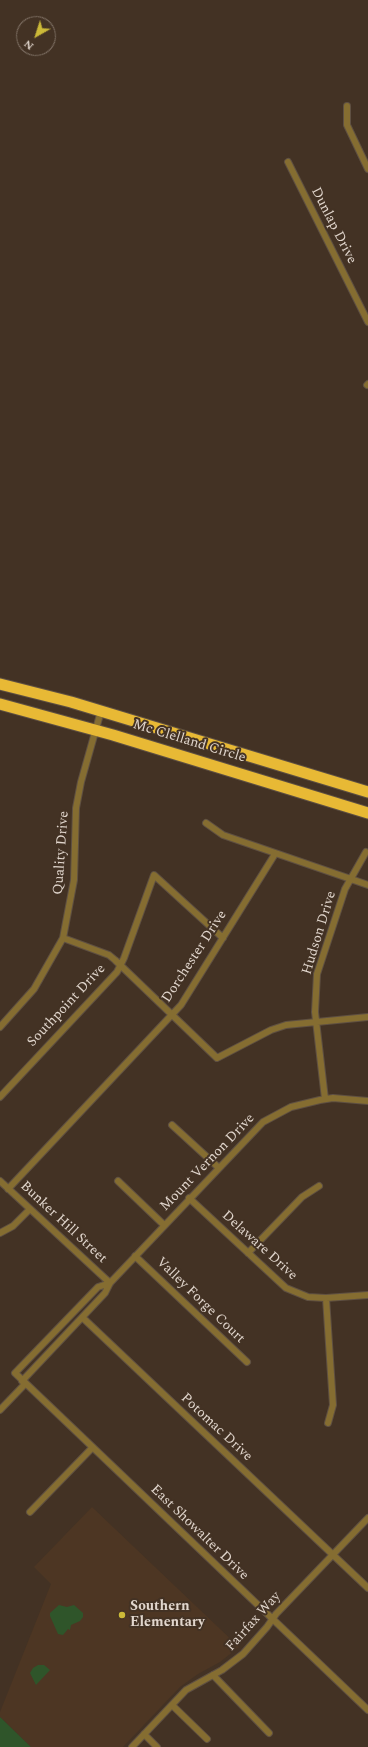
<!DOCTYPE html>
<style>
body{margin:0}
#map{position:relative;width:368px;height:1747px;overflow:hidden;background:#433224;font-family:Spectral,serif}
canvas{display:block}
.north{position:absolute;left:16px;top:16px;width:40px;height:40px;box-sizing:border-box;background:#433224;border:1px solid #827468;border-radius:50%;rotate:219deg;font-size:11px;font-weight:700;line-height:16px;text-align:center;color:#e1d6cd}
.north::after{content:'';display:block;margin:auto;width:14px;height:18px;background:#ccb938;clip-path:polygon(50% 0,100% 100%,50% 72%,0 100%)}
</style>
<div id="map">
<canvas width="368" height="1747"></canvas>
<div class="north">N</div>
</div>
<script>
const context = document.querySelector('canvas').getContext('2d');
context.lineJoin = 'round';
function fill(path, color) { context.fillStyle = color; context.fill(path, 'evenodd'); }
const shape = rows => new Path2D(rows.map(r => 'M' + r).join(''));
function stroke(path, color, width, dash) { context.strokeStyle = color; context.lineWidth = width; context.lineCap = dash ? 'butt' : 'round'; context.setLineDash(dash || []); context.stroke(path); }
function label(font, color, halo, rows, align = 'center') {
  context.font = font + ' Spectral,serif'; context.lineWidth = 4; context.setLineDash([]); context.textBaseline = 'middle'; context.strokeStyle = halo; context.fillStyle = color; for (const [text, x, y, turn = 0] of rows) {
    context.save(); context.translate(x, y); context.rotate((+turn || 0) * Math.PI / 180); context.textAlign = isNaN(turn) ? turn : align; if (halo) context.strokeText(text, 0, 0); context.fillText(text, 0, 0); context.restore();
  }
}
fill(shape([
 [92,1507,239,1647,220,1662,198,1674,180,1687,123,1747,31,1747,0,1717,0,1712,51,1584,34,1567]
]), '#4d3623');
fill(shape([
 [59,1605,67,1607,74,1605,83,1613,83,1617,80,1621,71,1625,70,1630,68,1629,63,1635,58,1634,50,1616,50,1613],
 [38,1665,44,1665,50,1670,36,1685,30,1673,33,1668],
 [0,1717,31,1747,0,1747]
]), '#2f552a');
const street = shape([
 [347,106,347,125,368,169],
 [288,162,368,322],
 [367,385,368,384],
 [206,823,223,835,368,885],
 [63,938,109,955,115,960,217,1058,271,1030,286,1025,368,1017],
 [0,1027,34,989,63,938,74,880,76,808,81,782,101,711],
 [0,1097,117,972,124,958,154,875,223,938],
 [325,1099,315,1012,317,974,345,889,366,852],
 [172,1125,219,1168],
 [0,1181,110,1283],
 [118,1181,164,1225],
 [8,1189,181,1005,275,854],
 [189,1198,286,1288,308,1297,326,1298,368,1295],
 [0,1233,13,1226,30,1209],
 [248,1253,302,1197,319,1186],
 [135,1256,247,1362],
 [110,1283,98,1287,15,1373,368,1710],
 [326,1298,333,1405,328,1423],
 [83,1318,368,1588],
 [22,1381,105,1293,110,1283,263,1122,291,1107,320,1100,333,1098,368,1101],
 [0,1410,25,1384],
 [30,1512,92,1448],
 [213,1675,269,1733],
 [172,1705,207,1739],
 [144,1734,157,1747],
 [132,1747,186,1690,222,1670,243,1654,267,1627,276,1614,368,1518]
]);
const highway = shape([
 [0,684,71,702,368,792],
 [0,704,113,735,368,813]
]);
stroke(street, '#5f5042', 8);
stroke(highway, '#5f5042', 13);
stroke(street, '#856d31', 6);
stroke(highway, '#e8b935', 11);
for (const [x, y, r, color] of [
 [122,1615,4,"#ccb938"]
]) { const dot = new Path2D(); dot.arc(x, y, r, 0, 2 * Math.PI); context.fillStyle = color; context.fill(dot); stroke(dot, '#433224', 1.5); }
label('14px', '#e1d6cd', '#433224', [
 ["Dunlap Drive",333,226,63],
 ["Mc Clelland Circle",189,742,17],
 ["Quality Drive",62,853,-86],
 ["Hudson Drive",320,933,-73],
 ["Dorchester Drive",195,957,-57],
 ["Southpoint Drive",67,1006,-47],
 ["Mount Vernon Drive",208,1163,-46],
 ["Bunker Hill Street",63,1223,43],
 ["Delaware Drive",259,1246,42],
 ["Valley Forge Court",200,1301,44],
 ["Potomac Drive",216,1428,43],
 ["East Showalter Drive",199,1533,44],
 ["Fairfax Way",254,1622,-48]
]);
label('bold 14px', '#e1d6cd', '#433224', [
 ["Southern",130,1607],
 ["Elementary",130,1623]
], 'left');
</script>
